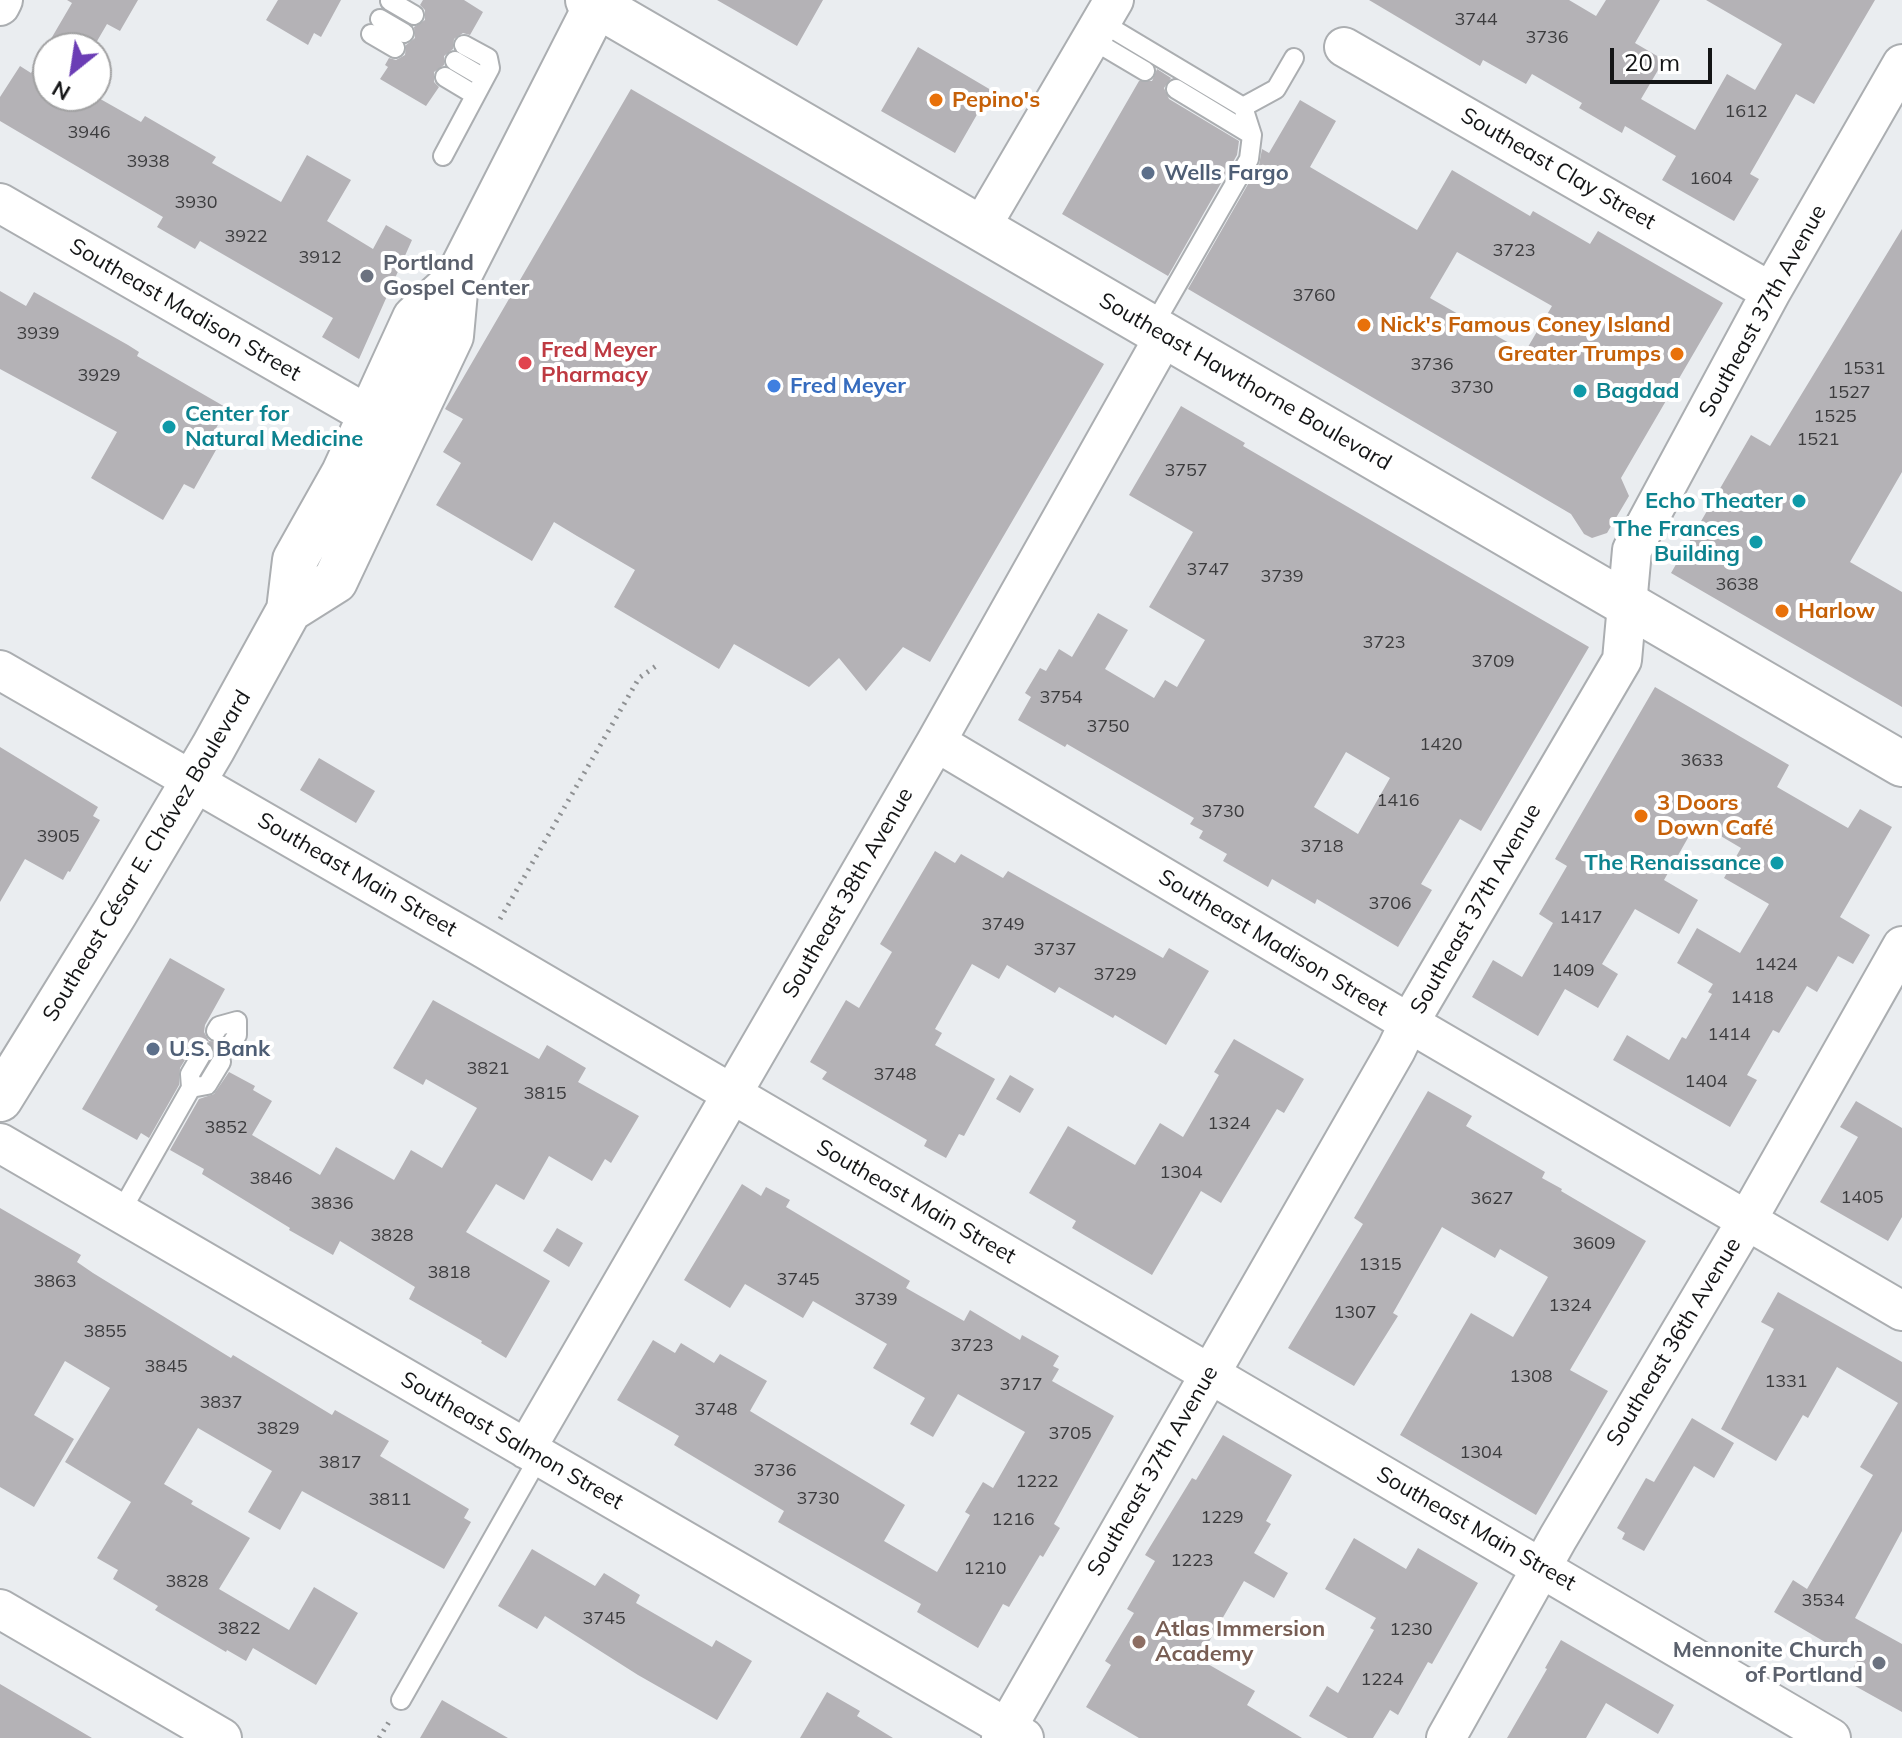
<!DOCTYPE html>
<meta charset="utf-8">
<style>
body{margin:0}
#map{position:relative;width:1902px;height:1738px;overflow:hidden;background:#eaedf0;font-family:Mulish,sans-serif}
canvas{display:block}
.north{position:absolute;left:32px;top:32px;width:80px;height:80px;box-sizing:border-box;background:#fff;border:2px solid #a1a1a2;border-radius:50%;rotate:210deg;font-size:22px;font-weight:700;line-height:32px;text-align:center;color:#141516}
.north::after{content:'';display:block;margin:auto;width:28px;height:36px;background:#6b3db5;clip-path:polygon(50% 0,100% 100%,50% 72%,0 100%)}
.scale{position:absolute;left:1610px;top:48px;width:102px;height:36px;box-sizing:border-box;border:4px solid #141516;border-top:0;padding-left:10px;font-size:24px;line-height:28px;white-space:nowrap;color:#141516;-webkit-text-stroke:6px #fff;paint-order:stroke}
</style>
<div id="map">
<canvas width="1902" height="1738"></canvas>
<div class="north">N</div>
<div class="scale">20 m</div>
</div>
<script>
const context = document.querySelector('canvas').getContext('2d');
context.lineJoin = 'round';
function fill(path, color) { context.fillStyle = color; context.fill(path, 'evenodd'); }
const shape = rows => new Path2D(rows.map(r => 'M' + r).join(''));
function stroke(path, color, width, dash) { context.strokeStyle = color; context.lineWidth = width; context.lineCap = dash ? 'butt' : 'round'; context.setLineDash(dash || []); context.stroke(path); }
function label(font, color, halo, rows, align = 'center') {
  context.font = font + ' Mulish,sans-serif'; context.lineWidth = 8; context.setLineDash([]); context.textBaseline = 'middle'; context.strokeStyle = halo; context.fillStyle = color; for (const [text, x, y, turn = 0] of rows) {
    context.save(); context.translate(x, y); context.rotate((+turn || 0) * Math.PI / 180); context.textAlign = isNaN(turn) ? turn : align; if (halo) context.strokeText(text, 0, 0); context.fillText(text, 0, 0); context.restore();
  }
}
fill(shape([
 [67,0,138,0,120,31,107,24,93,48,48,48,48,96,95,96,141,122,145,116,216,157,212,163,281,202,307,155,351,180,327,221,373,249,386,225,412,240,359,359,322,337,333,318,200,241,195,249,157,227,163,217,0,121,0,97,20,66,31,73,72,3],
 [278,0,341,0,321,37,314,33,308,45,266,20],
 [423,0,464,0,483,12,470,35,463,33,454,39,453,49,444,56,444,65,434,72,434,82,439,87,426,106,380,79,388,67,385,65,389,58,396,60,405,55,406,45,415,38,414,27,425,20,425,10,420,5],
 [717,0,823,0,797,46],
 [1369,0,1569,0,1596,16,1606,0,1660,0,1635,43,1664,60,1641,99,1695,130,1727,74,1755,90,1782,44,1706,0,1875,0,1814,104,1796,94,1750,174,1759,179,1734,221,1662,180,1676,156,1625,126,1622,133,1579,108,1582,103,1532,74,1526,84,1483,60,1480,66],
 [918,47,991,90,955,153,881,111],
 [1157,69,1171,78,1164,88,1169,99,1239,141,1237,155,1168,276,1062,214,1139,81,1152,81],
 [631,89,1104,364,930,662,903,647,866,691,839,658,809,687,734,644,719,669,614,607,635,570,577,536,554,522,532,561,436,505,461,463,443,452,463,419,445,409],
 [1300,100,1336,121,1310,167,1417,230,1452,170,1530,216,1533,211,1590,244,1598,231,1723,303,1621,478,1629,496,1607,533,1592,538,1584,534,1571,514,1188,289,1259,165,1262,149,1269,153],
 [1457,252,1552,306,1525,352,1430,298],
 [1902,229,1902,472,1850,562,1902,592,1902,707,1671,573,1751,435,1770,446],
 [0,291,26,306,34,292,128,345,139,352,137,356,227,408,207,445,216,450,194,489,184,484,163,520,91,478,117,432,0,369],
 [1181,406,1245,443,1243,446,1589,647,1481,831,1460,819,1421,884,1432,890,1398,947,1317,899,1315,904,1272,879,1268,887,1223,861,1227,854,1199,838,1203,831,1190,824,1194,818,1067,744,1065,747,1018,720,1031,697,1025,693,1040,668,1046,671,1059,649,1072,657,1098,613,1128,630,1105,669,1154,698,1165,680,1177,687,1205,640,1149,607,1193,532,1129,495],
 [1346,752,1390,778,1358,834,1314,807],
 [1655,687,1789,765,1777,787,1848,828,1860,809,1892,827,1840,917,1870,935,1853,964,1838,956,1817,992,1807,986,1779,1033,1773,1030,1747,1075,1757,1080,1730,1127,1613,1060,1627,1035,1669,1060,1682,1037,1686,1039,1712,994,1708,992,1713,984,1677,963,1697,928,1740,953,1769,904,1724,878,1741,848,1697,822,1664,880,1698,900,1679,934,1635,909,1602,964,1618,974,1598,1008,1565,989,1538,1036,1472,997,1493,960,1522,977,1553,923,1539,914,1567,866,1555,859],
 [0,747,98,807,93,816,100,820,70,872,68,871,63,880,25,859,0,902],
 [319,758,375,791,356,823,300,790],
 [935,851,955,863,961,854,1003,878,1008,871,1163,958,1169,948,1209,971,1166,1045,1115,1015,1113,1018,1059,987,1055,993,1007,965,999,979,972,964,935,1029,942,1033,935,1045,995,1079,964,1136,959,1134,946,1158,924,1146,927,1140,822,1079,827,1072,810,1062,846,1000,859,1008,892,952,880,944],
 [170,958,225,989,205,1025,204,1032,209,1041,221,1042,226,1050,234,1053,232,1057,222,1050,215,1052,208,1041,196,1042,180,1068,179,1085,149,1138,141,1133,137,1140,82,1109],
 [433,1000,539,1059,547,1045,586,1068,578,1082,639,1116,611,1163,605,1159,592,1181,549,1156,524,1200,496,1184,466,1232,550,1281,506,1358,481,1343,482,1341,409,1299,415,1287,340,1241,333,1255,289,1230,290,1228,202,1174,204,1169,170,1150,199,1099,214,1094,229,1072,255,1086,253,1090,272,1101,252,1135,320,1175,336,1147,394,1180,411,1150,442,1168,477,1108,426,1079,423,1085,393,1068],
 [1234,1039,1304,1079,1284,1113,1277,1109,1221,1203,1201,1191,1152,1275,1072,1228,1076,1221,1029,1193,1068,1126,1135,1165,1160,1123,1183,1137,1219,1075,1214,1072],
 [1010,1075,1034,1089,1020,1113,996,1099],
 [1428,1091,1472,1116,1466,1126,1545,1172,1542,1178,1562,1189,1561,1191,1646,1241,1570,1370,1608,1391,1536,1515,1400,1435,1471,1313,1513,1337,1548,1277,1500,1249,1495,1258,1442,1227,1393,1313,1398,1316,1354,1386,1288,1348,1363,1224,1354,1218],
 [1856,1101,1902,1128,1902,1217,1888,1241,1820,1202,1858,1137,1840,1127],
 [742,1184,761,1196,766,1187,790,1200,786,1207,910,1281,906,1288,964,1321,970,1310,1020,1340,1022,1335,1059,1356,1053,1366,1059,1369,1052,1381,1114,1416,1054,1524,1060,1528,1043,1557,1040,1555,1009,1607,1003,1604,978,1648,917,1612,921,1604,778,1522,784,1511,674,1445,679,1436,617,1400,653,1340,675,1353,681,1343,714,1363,720,1354,767,1381,750,1411,905,1505,884,1541,937,1572,970,1515,965,1512,983,1482,993,1488,1025,1432,958,1394,933,1437,910,1424,925,1398,873,1368,887,1344,813,1301,803,1318,745,1284,730,1308,684,1280],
 [0,1208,81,1255,77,1262,93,1273,231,1358,233,1355,332,1415,335,1410,389,1441,380,1456,469,1509,464,1518,471,1522,444,1569,302,1491,280,1530,248,1512,272,1471,198,1428,164,1484,193,1501,191,1504,250,1538,219,1589,289,1630,314,1587,358,1613,316,1685,253,1648,246,1661,227,1650,226,1652,155,1610,158,1606,113,1579,118,1570,97,1558,131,1502,65,1462,110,1388,65,1361,34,1415,74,1439,34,1507,0,1487],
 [557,1228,583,1243,569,1267,543,1251],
 [1778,1292,1902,1362,1902,1531,1855,1618,1902,1644,1902,1712,1846,1681,1857,1661,1774,1612,1793,1580,1807,1589,1873,1475,1860,1467,1898,1403,1837,1367,1808,1418,1803,1415,1776,1461,1721,1429,1774,1329,1761,1322],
 [1692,1418,1734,1443,1714,1478,1694,1466,1644,1551,1622,1539,1625,1533,1617,1528,1646,1478,1654,1482],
 [1223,1435,1292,1475,1266,1521,1271,1524,1254,1553,1288,1573,1274,1598,1244,1581,1199,1659,1255,1691,1247,1705,1302,1738,1139,1738,1086,1707,1111,1665,1105,1661,1134,1613,1127,1609,1155,1561,1145,1555,1192,1478,1196,1480],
 [1354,1538,1406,1569,1418,1548,1478,1583,1432,1664,1428,1662,1398,1715,1390,1710,1373,1738,1348,1738,1309,1716,1327,1686,1338,1693,1374,1630,1370,1628,1376,1618,1325,1589],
 [532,1549,595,1586,604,1573,640,1595,636,1603,712,1647,716,1640,752,1661,717,1720,638,1675,545,1616,537,1629,498,1606],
 [1561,1640,1674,1705,1658,1734,1606,1703,1586,1738,1507,1738,1547,1669,1545,1668],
 [0,1684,92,1738,0,1738],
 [827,1692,860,1711,857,1716,893,1738,800,1738],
 [442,1700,508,1738,420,1738]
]), '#b4b2b6');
const service = shape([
 [390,1,414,15],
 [380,19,404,33],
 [1101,22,1243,107,1276,89,1294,58],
 [371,34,395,48],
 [1091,39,1145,71],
 [455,61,484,78],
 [445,77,475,95],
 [1176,89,1252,135],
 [443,156,490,68,488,58,464,45],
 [1152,328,1249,159,1252,135,1243,107],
 [216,1031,219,1026,237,1021,237,1035,233,1041],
 [191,1088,190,1074,203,1052],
 [120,1213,191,1088,207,1085,221,1062],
 [401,1700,539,1457]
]);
const minor = shape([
 [0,6,3,0],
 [1344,47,1771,292],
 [0,203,370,416],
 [981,227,1114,0],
 [0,670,483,948,1831,1738],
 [936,742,1409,1023,1902,1311],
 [0,1143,1024,1738],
 [526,1449,936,742,1165,335],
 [0,1609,222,1738],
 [1001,1738,1396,1050,1409,1023,1622,660,1632,550,1771,292,1902,64],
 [1446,1738,1558,1538,1747,1220,1902,946]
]);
const secondary = shape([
 [588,0,1902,764]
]);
const primary = shape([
 [289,610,335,581,451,336,456,281],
 [0,1099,115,913,213,748,289,610,295,560,344,473,415,318,456,281,599,0]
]);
stroke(service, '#abaeb1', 22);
stroke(minor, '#abaeb1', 42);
stroke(secondary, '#abaeb1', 48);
stroke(primary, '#abaeb1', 48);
stroke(shape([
 [500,919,639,678,656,666],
 [379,1738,389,1722]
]), '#8f9193', 5, [2, 6]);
stroke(service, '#fff', 18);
stroke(minor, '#fff', 38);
stroke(secondary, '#fff', 44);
stroke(primary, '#fff', 44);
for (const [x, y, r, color] of [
 [936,100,8,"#e8710a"],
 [1148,173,8,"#5c6f8a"],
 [367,276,8,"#6b7280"],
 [1364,325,8,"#e8710a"],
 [1677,354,8,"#e8710a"],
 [525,363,8,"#e0444e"],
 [774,386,8,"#3f7fe0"],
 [1580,391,8,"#0f9aa8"],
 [169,427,8,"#0f9aa8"],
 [1799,501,8,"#0f9aa8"],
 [1756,542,8,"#0f9aa8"],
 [1782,611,8,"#e8710a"],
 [1641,816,8,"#e8710a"],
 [1777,863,8,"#0f9aa8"],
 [153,1049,8,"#5c6f8a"],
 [1139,1642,8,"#8d6e63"],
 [1879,1663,8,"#6b7280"]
]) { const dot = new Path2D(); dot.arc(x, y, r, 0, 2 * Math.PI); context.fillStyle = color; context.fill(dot); stroke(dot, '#fff', 3); }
label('18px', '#3c3c3e', null, [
 ["3744",1476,20],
 ["3736",1547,38],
 ["1612",1746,112],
 ["3946",89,133],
 ["3938",148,162],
 ["1604",1711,179],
 ["3930",196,203],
 ["3922",246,237],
 ["3723",1514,251],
 ["3912",320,258],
 ["3760",1314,296],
 ["3939",38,334],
 ["3736",1432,365],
 ["1531",1864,369],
 ["3929",99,376],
 ["3730",1472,388],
 ["1527",1849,393],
 ["1525",1835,417],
 ["1521",1818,440],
 ["3757",1186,471],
 ["3747",1208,570],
 ["3739",1282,577],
 ["3638",1737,585],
 ["3723",1384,643],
 ["3709",1493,662],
 ["3754",1061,698],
 ["3750",1108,727],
 ["1420",1441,745],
 ["3633",1702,761],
 ["1416",1398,801],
 ["3730",1223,812],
 ["3905",58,837],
 ["3718",1322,847],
 ["3706",1390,904],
 ["1417",1581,918],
 ["3749",1003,925],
 ["3737",1055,950],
 ["1424",1776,965],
 ["1409",1573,971],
 ["3729",1115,975],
 ["1418",1752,998],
 ["1414",1729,1035],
 ["3821",488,1069],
 ["3748",895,1075],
 ["1404",1706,1082],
 ["3815",545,1094],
 ["1324",1229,1124],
 ["3852",226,1128],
 ["1304",1181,1173],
 ["3846",271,1179],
 ["1405",1862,1198],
 ["3627",1492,1199],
 ["3836",332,1204],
 ["3828",392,1236],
 ["3609",1594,1244],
 ["1315",1380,1265],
 ["3818",449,1273],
 ["3745",798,1280],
 ["3863",55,1282],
 ["3739",876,1300],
 ["1324",1570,1306],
 ["1307",1355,1313],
 ["3855",105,1332],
 ["3723",972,1346],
 ["3845",166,1367],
 ["1308",1531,1377],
 ["1331",1786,1382],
 ["3717",1021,1385],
 ["3837",221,1403],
 ["3748",716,1410],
 ["3829",278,1429],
 ["3705",1070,1434],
 ["1304",1481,1453],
 ["3817",340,1463],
 ["3736",775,1471],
 ["1222",1037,1482],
 ["3730",818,1499],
 ["3811",390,1500],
 ["1229",1222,1518],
 ["1216",1013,1520],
 ["1223",1192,1561],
 ["1210",985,1569],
 ["3828",187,1582],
 ["3534",1823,1601],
 ["3745",604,1619],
 ["3822",239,1629],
 ["1230",1411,1630],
 ["1224",1382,1680]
]);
label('bold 22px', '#c56008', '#fff', [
 ["Pepino's",952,100],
 ["Nick's Famous Coney Island",1380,325],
 ["Greater Trumps",1661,354,"right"],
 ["Harlow",1798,611],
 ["3 Doors",1657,803],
 ["Down Café",1657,828]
], 'left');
label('22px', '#141516', '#fff', [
 ["Southeast Clay Street",1558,169,30],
 ["Southeast Madison Street",185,310,30],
 ["Southeast 37th Avenue",1763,311,-61],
 ["Southeast Hawthorne Boulevard",1245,382,30],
 ["Southeast César E. Chávez Boulevard",147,856,-59],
 ["Southeast Main Street",357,875,30],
 ["Southeast 38th Avenue",848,893,-60],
 ["Southeast 37th Avenue",1476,909,-60],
 ["Southeast Madison Street",1273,943,31],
 ["Southeast Main Street",916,1202,30],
 ["Southeast 36th Avenue",1674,1342,-59],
 ["Southeast Salmon Street",512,1441,30],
 ["Southeast 37th Avenue",1153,1471,-60],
 ["Southeast Main Street",1476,1529,30]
]);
label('bold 22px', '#4e5e75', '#fff', [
 ["Wells Fargo",1164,173],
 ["U.S. Bank",169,1049]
], 'left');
label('bold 22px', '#5b616d', '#fff', [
 ["Portland",383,263],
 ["Gospel Center",383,288],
 ["Mennonite Church",1863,1650,"right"],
 ["of Portland",1863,1675,"right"]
], 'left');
label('bold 22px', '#be3a42', '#fff', [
 ["Fred Meyer",541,350],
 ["Pharmacy",541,375]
], 'left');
label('bold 22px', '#366cbe', '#fff', [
 ["Fred Meyer",790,386]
], 'left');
label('bold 22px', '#0d838f', '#fff', [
 ["Bagdad",1596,391,"left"],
 ["Center for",185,414,"left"],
 ["Natural Medicine",185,439,"left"],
 ["Echo Theater",1783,501],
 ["The Frances",1740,529],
 ["Building",1740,554],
 ["The Renaissance",1761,863]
], 'right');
label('bold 22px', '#785e54', '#fff', [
 ["Atlas Immersion",1155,1629],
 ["Academy",1155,1654]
], 'left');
</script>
